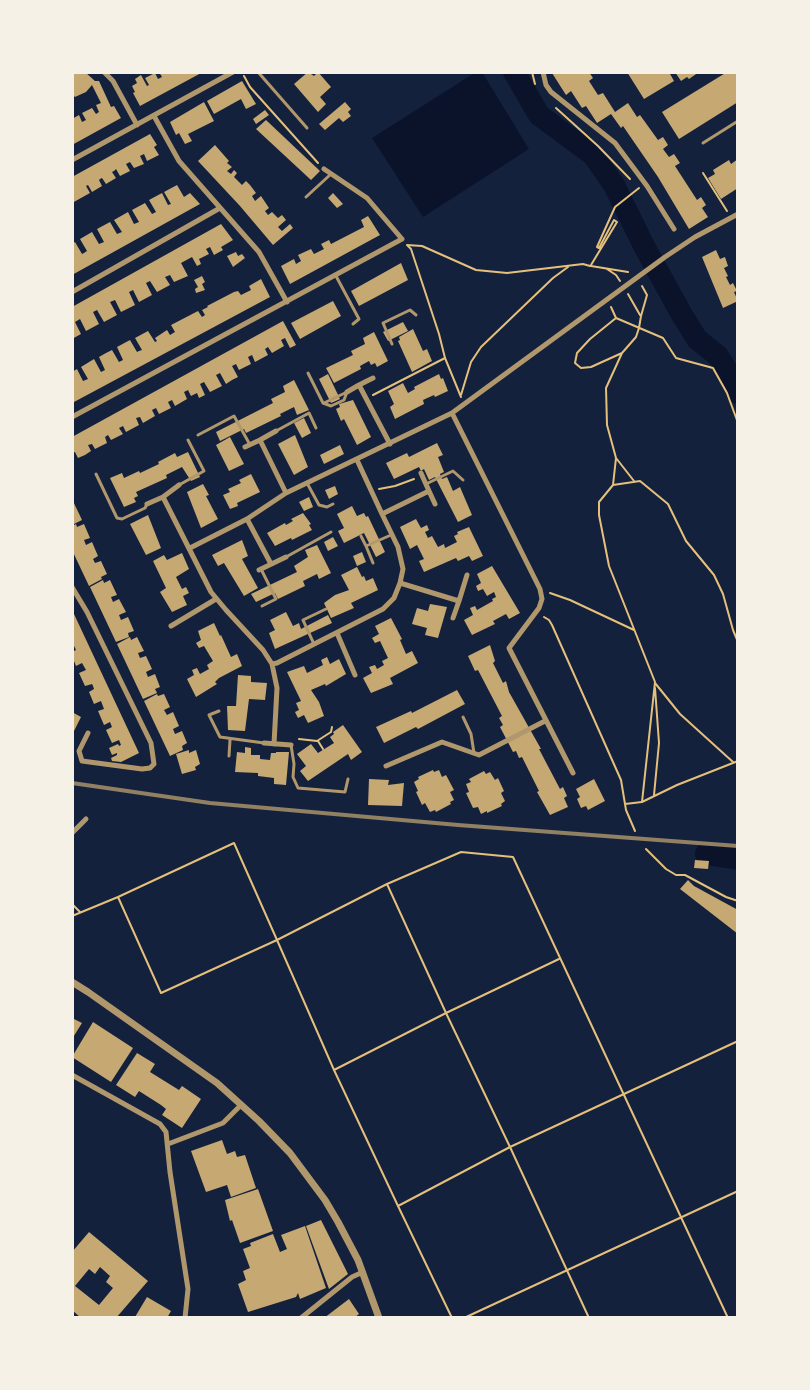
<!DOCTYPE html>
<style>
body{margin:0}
#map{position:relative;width:810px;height:1390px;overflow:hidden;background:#14213d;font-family:"PT Serif",serif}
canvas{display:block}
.frame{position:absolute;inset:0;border:74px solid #f6f1e7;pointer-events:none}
</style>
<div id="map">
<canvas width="810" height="1390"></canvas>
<div class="frame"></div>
</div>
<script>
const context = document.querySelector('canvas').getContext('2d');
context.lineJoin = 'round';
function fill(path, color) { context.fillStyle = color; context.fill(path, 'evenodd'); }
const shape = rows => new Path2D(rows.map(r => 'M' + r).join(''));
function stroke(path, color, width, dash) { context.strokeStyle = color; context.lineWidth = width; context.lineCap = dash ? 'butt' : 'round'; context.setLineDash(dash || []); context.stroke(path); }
fill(shape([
 [476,72,482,72,529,149,423,217,372,138]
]), '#0b132b');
stroke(shape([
 [514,72,539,115,593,155,614,185,644,246,682,315,697,339,718,356,734,382,738,393],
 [706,854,738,859]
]), '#0b132b', 22);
fill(shape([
 [72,72,85,72,95,81,99,81,111,107,114,106,121,118,72,145,72,119,79,115,82,122,86,120,82,113,92,108,96,114,99,112,96,105,101,103,92,85,86,92,75,97,72,94],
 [159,72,203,72,140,106,133,93,135,92,132,86,137,83,135,79,141,75,147,86,149,85,145,78,155,73,158,79,162,77],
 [308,72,314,76,318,72,331,87,320,97,326,104,318,112,294,84],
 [554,72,589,72,593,78,589,81,598,95,603,93,615,112,628,103,637,117,640,115,658,140,663,137,668,145,663,149,669,157,674,154,680,163,675,166,697,200,701,197,706,205,702,208,708,217,689,229,658,177,623,126,621,128,611,114,597,123,586,106,582,108,571,91,566,95,552,73],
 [627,72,669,72,674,81,644,99],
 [675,72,699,72,689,79,687,77,681,81],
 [727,72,738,72,738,102,679,139,662,112],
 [242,81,256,104,246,109,241,99,214,114,207,101],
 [204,102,214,121,188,134,192,141,185,144,179,133,176,135,170,122],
 [345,102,351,109,348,112,351,116,343,122,339,118,325,130,319,124],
 [265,110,269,115,256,124,253,119],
 [266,120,320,171,311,180,256,129],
 [150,134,157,145,154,147,159,155,147,161,144,154,140,156,144,164,134,168,130,162,126,164,130,171,120,176,116,169,114,171,112,172,116,178,106,184,102,178,100,179,99,180,102,186,92,192,88,185,86,186,90,193,72,203,72,177],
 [215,145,229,161,227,163,232,167,227,171,231,174,234,170,237,173,234,177,242,185,246,181,250,185,256,193,252,196,255,201,261,196,269,208,265,211,268,215,272,212,278,218,282,215,286,220,278,227,282,231,290,224,293,228,273,245,240,206,198,161],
 [738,159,738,188,721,199,708,178,715,174,713,170,729,160,731,164],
 [177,185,184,197,190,193,200,204,72,275,72,244,75,242,82,254,84,253,87,251,80,239,92,232,99,244,104,242,97,229,110,222,117,234,122,232,114,220,128,212,134,224,139,222,132,210,145,203,152,214,156,212,149,200,162,193,168,205,171,204,164,192],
 [333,193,343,204,337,208,328,198],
 [368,216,380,235,290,284,281,266,294,259,296,264,301,261,298,255,311,249,314,254,324,249,321,244,329,240,331,244,364,227,361,220],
 [221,224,233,240,221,247,223,250,214,255,210,247,206,249,209,254,199,259,201,264,197,266,192,257,181,263,188,276,174,282,170,275,165,277,170,285,157,292,150,281,146,283,152,295,139,302,133,290,129,292,135,305,121,312,115,300,110,302,117,315,104,322,97,310,93,312,99,324,86,331,80,319,75,322,81,334,72,339,72,307],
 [716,250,720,259,725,257,728,266,724,268,728,276,726,277,730,285,733,283,737,291,734,292,738,301,723,308,702,257],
 [236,252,238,256,242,254,245,258,233,267,227,256],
 [401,263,408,280,359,306,351,291],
 [202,276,205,282,202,284,205,290,196,293,195,289,198,287,194,280],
 [261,279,270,297,74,402,72,398,72,372,77,369,83,381,88,379,81,367,94,359,101,372,105,370,99,357,106,353,112,350,119,362,123,360,117,347,130,340,137,352,139,351,142,350,135,338,148,331,155,342,157,341,155,338,167,330,170,335,175,332,171,325,198,311,202,317,205,315,202,310,208,307,207,306,234,292,238,291,241,295,251,290,249,286],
 [333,301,341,316,300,339,291,323],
 [283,321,296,345,290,348,285,338,281,340,284,346,272,353,268,347,265,349,268,355,255,362,252,355,248,357,251,364,239,370,236,364,232,366,238,377,232,380,226,384,220,373,216,375,222,386,210,392,204,382,200,384,205,395,199,398,197,393,191,396,188,390,184,392,187,399,175,406,172,400,168,402,171,408,159,414,156,408,152,410,155,416,143,423,140,417,136,418,139,425,126,432,123,426,119,428,123,434,111,440,108,435,105,437,107,443,95,449,92,444,88,445,91,451,85,455,78,458,75,452,72,453,72,437],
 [403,322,408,331,388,341,383,332],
 [413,329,423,351,427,349,432,361,412,372,398,341,400,340,399,337],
 [374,332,388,361,377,367,375,363,371,365,369,361,360,366,361,369,334,383,326,368,353,355,351,351,365,344,363,338],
 [328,374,340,399,331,403,319,379],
 [439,374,441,379,443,378,448,391,435,397,434,395,423,400,424,404,395,419,390,407,394,404,388,391,403,383,408,393,415,389,414,387],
 [294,380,309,410,297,415,294,407,280,414,281,416,246,433,244,429,220,441,216,432,273,403,271,399,285,392,283,386],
 [353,400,371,437,357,445,344,419,341,421,336,409,340,407,339,404],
 [304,418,311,433,302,438,294,423],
 [295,435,308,467,294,475,278,444],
 [230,437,244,464,229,471,216,445],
 [437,443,443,455,438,457,444,472,440,474,442,479,447,477,453,491,460,487,472,515,458,522,435,477,429,480,424,469,421,471,419,467,394,479,386,463,407,453,409,457],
 [340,445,344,454,324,464,320,455],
 [188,452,200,477,191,481,182,467,166,475,167,478,136,492,138,496,134,498,136,502,124,507,110,478,122,473,124,478,139,471,140,473,159,464,158,462,175,453,177,457],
 [251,474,260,492,237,503,238,506,230,509,223,495,230,492,228,489,241,483,239,480],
 [203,484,209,495,206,496,218,519,201,528,187,492],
 [335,486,338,494,329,499,325,490],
 [309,497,313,507,304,511,299,502],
 [72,499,82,520,72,525],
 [352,506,357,516,364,513,366,517,368,516,385,552,376,557,364,533,344,543,338,531,344,528,337,514],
 [303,513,311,524,309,525,312,530,292,540,291,538,275,546,267,533,285,523,286,525,293,521,291,519],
 [148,515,161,548,146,555,130,524],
 [416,519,421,528,427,525,429,530,425,532,428,538,432,536,438,547,444,544,445,548,457,542,454,536,458,534,457,532,469,527,483,556,472,561,469,556,458,561,456,558,424,572,419,561,424,559,417,545,410,549,400,527],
 [76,524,77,527,84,524,90,538,84,540,86,545,92,542,98,556,93,559,95,563,101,561,107,574,101,577,102,579,89,586,72,550,72,526],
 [333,537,338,546,328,551,324,542],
 [242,540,248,556,242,559,258,588,244,596,224,563,218,566,212,555],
 [317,545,331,573,319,579,317,574,303,581,305,586,278,599,275,593,256,602,251,594,297,572,294,566,308,557,305,550],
 [362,552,366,562,357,566,353,556],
 [182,553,189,569,176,577,182,589,186,587,189,593,183,596,187,605,172,612,160,592,166,588,153,561,164,555,167,560],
 [492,566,520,613,509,619,506,614,493,621,495,624,472,635,464,620,473,615,470,608,475,606,477,610,493,601,492,599,496,597,494,592,487,596,483,589,478,591,476,586,481,583,477,574],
 [357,567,362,577,364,576,366,581,373,578,378,590,351,603,354,608,331,618,324,603,335,595,349,590,341,575],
 [103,580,104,583,110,580,117,595,111,597,113,602,119,599,126,612,119,615,121,620,128,617,134,631,128,633,129,637,116,642,90,587],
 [430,604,447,607,438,638,425,635,427,628,412,624,417,608,428,611],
 [286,612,293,626,299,623,301,629,328,615,332,623,275,649,269,633,275,630,270,620],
 [74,614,139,753,121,762,112,761,111,758,117,755,117,753,112,755,109,748,118,744,119,746,121,745,119,740,112,743,106,730,112,727,110,722,104,725,98,711,104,709,101,701,94,704,89,692,94,689,93,686,92,684,85,686,79,673,86,670,82,663,76,666,72,656,72,652,76,650,74,646,72,646],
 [391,618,402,639,400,640,406,654,412,651,418,663,390,678,393,684,371,693,363,678,372,673,369,667,375,665,377,669,384,665,382,661,388,658,380,641,375,643,372,638,379,634,375,626],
 [214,623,220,636,221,635,231,657,237,654,242,666,219,678,215,682,217,684,196,697,187,679,194,675,192,670,197,668,200,674,209,669,207,665,213,661,204,646,199,648,196,643,201,640,198,631],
 [130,637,131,640,137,637,144,651,138,653,140,658,146,656,152,669,146,672,148,677,155,674,160,687,155,689,157,693,143,699,117,644],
 [490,645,495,661,493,663,503,683,506,681,509,692,541,749,539,749,560,789,563,787,567,796,564,798,568,807,550,815,537,792,539,791,522,757,519,758,516,751,513,752,500,727,503,725,499,718,502,716,478,670,475,671,468,656],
 [327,657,330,664,339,659,346,674,326,686,325,684,311,690,319,702,324,716,308,723,304,715,298,718,295,712,299,710,296,703,301,701,287,672,304,666,307,673,323,665,321,660],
 [238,675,251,676,251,682,267,683,265,700,249,699,245,731,228,730,227,706,236,706],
 [457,690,465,704,418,729,416,727,384,743,376,727,411,711,412,713],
 [157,694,158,696,164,694,170,707,164,710,167,715,173,712,179,726,173,729,175,734,182,731,187,743,182,746,183,750,170,756,144,701],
 [72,712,81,717,72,735],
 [343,725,362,752,351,760,348,754,308,781,300,771,306,766,297,754,311,744,318,753,334,743,330,737,334,734,333,732],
 [245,747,251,748,251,755,260,755,260,759,270,760,271,753,276,753,276,752,289,752,286,785,274,784,274,778,258,776,258,773,235,772,237,752,245,753],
 [189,750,189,753,196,750,200,764,195,767,196,770,182,774,176,754],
 [433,770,434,772,439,770,442,777,446,775,454,790,450,792,454,800,450,802,451,804,436,812,435,810,430,812,425,803,422,805,416,792,418,791,414,782,419,779,418,777],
 [484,771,486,774,490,772,495,780,498,778,504,791,501,793,505,801,501,804,502,806,487,813,487,811,481,814,478,807,473,808,466,793,469,792,466,784,471,782,469,779],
 [369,779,389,780,388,785,404,783,402,806,368,805],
 [594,779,605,801,588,810,586,806,581,808,577,799,580,797,576,789],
 [695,860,709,861,708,869,694,868],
 [688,880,694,886,738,910,738,934,680,889],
 [72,1018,82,1023,72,1039],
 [93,1022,133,1048,111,1082,72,1057],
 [137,1053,155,1064,150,1072,179,1090,182,1086,201,1099,182,1128,162,1115,166,1109,161,1105,139,1091,135,1097,116,1085],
 [222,1140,227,1154,235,1151,237,1157,245,1155,256,1188,231,1197,227,1185,206,1192,191,1151],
 [258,1189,273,1231,240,1243,232,1220,230,1221,225,1200],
 [321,1220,348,1274,329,1289,306,1226],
 [305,1226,326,1288,300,1299,298,1293,296,1297,248,1312,238,1284,246,1280,243,1271,250,1268,243,1249,251,1246,250,1243,273,1234,280,1252,287,1249,281,1235],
 [89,1232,148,1281,116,1318,81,1318,72,1310,72,1252],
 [100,1267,110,1276,106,1282,113,1288,99,1305,75,1286,89,1269,95,1274],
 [147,1297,171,1311,167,1318,135,1317],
 [349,1299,359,1314,354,1318,324,1318]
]), '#c6a872');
stroke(shape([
 [532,72,535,84],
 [244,76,250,87,318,163],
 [556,108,598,146,630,179],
 [703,173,727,211],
 [614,220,599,248,597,247,615,207,639,188],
 [407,245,422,246,476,270,507,273,583,264,590,266],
 [407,245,411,249,439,334,445,358,461,397],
 [591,265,617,222,614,220],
 [591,266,628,272],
 [607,269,616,275,620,281],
 [642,286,647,295,641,316,639,328,636,337,622,353,606,388,607,425,616,458,613,485,599,502,599,515,609,566,655,682,642,802],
 [628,294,640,315],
 [611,307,616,318,590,339,577,353,575,363,581,368,591,367,622,353],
 [616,318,663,338,676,358,713,368,727,393,738,423],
 [373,395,445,358],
 [461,395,471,362,481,347,553,278,568,267],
 [616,458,634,481],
 [613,485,640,481,668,504,686,541,714,575,723,594,733,630,738,642],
 [379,489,395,486,414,479],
 [550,593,570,600,634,630],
 [544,617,549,620,552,625,621,780,626,810,635,831],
 [655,683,680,714,733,762],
 [299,739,317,741,331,732,332,727],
 [318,741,323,749],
 [654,795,659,743,655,688],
 [625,804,642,802,677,785,738,761],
 [646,849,666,869,676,875,685,875,726,897,738,901],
 [387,884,461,852,513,857,728,1318],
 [72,904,80,912],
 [72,916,118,897],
 [334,1070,446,1013,510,1147,738,1041],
 [398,1206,334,1070,277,940,161,993,118,897,234,843,277,940,387,884,446,1013,559,959],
 [452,1318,398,1206,510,1147,589,1318],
 [464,1318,738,1191]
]), '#e5c07b', 2);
stroke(shape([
 [258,72,307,128],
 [703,143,738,121],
 [306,197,331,174],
 [336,276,359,319,353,324],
 [392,344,383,323,410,310,416,315],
 [308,373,323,403,331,406,344,400,347,392],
 [324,403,345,393],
 [276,431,309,413,316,428],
 [198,435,234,416,249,443],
 [96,474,117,518,122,519,145,508,147,504],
 [307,483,319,505,327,507,333,504],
 [426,484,453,471,463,480],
 [179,485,204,471,188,440],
 [361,536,366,546],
 [286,557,331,532],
 [373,563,366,546,391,535],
 [261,569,276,599,262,606],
 [314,644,303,620,326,609],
 [219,711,209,715,220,737,264,743],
 [463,717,471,734,474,753],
 [291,745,294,764,293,777,298,788,345,792,348,779],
 [229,756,230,740]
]), '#b1986c', 3);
stroke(shape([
 [104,72,113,81,137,125],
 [543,72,546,85,551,92,615,143,647,186,674,229],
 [154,116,179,161,259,252,287,302],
 [72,160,233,72],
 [72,292,220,208],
 [373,378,359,385,390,444],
 [347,392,359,385],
 [452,413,540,589,542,599,539,608,509,648,573,773],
 [72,417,402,239,367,198,324,169],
 [276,431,260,440,286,493],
 [245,447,260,440],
 [357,460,382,514],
 [421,473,429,491],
 [163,497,179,485],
 [147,504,163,497,211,592,226,610,263,650,272,664,277,688,274,744],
 [247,519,271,564],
 [190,548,247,519,286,493,452,413,665,257,695,237,738,214],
 [259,570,286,557],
 [400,583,459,601,453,618],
 [72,587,87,612,151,743,154,764,150,768,142,769,82,761,79,751,88,733],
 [459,601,467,575],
 [171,626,216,599],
 [337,633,355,675],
 [272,664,277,663,383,609,394,598,400,583,403,569,398,547,382,514,429,491,435,504],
 [264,743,291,745],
 [386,766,442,742,479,755,545,721],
 [72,833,86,819],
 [72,1075,160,1124,166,1132,170,1172,188,1289,185,1318],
 [168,1144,223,1123,241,1105],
 [301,1318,352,1277,363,1272]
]), '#b1986c', 5);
stroke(shape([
 [72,982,88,992,217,1083,259,1121,290,1153,325,1200,338,1222,358,1260,379,1318]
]), '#b1986c', 7);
stroke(shape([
 [72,783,210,803,458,825,738,846]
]), '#918062', 4);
</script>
